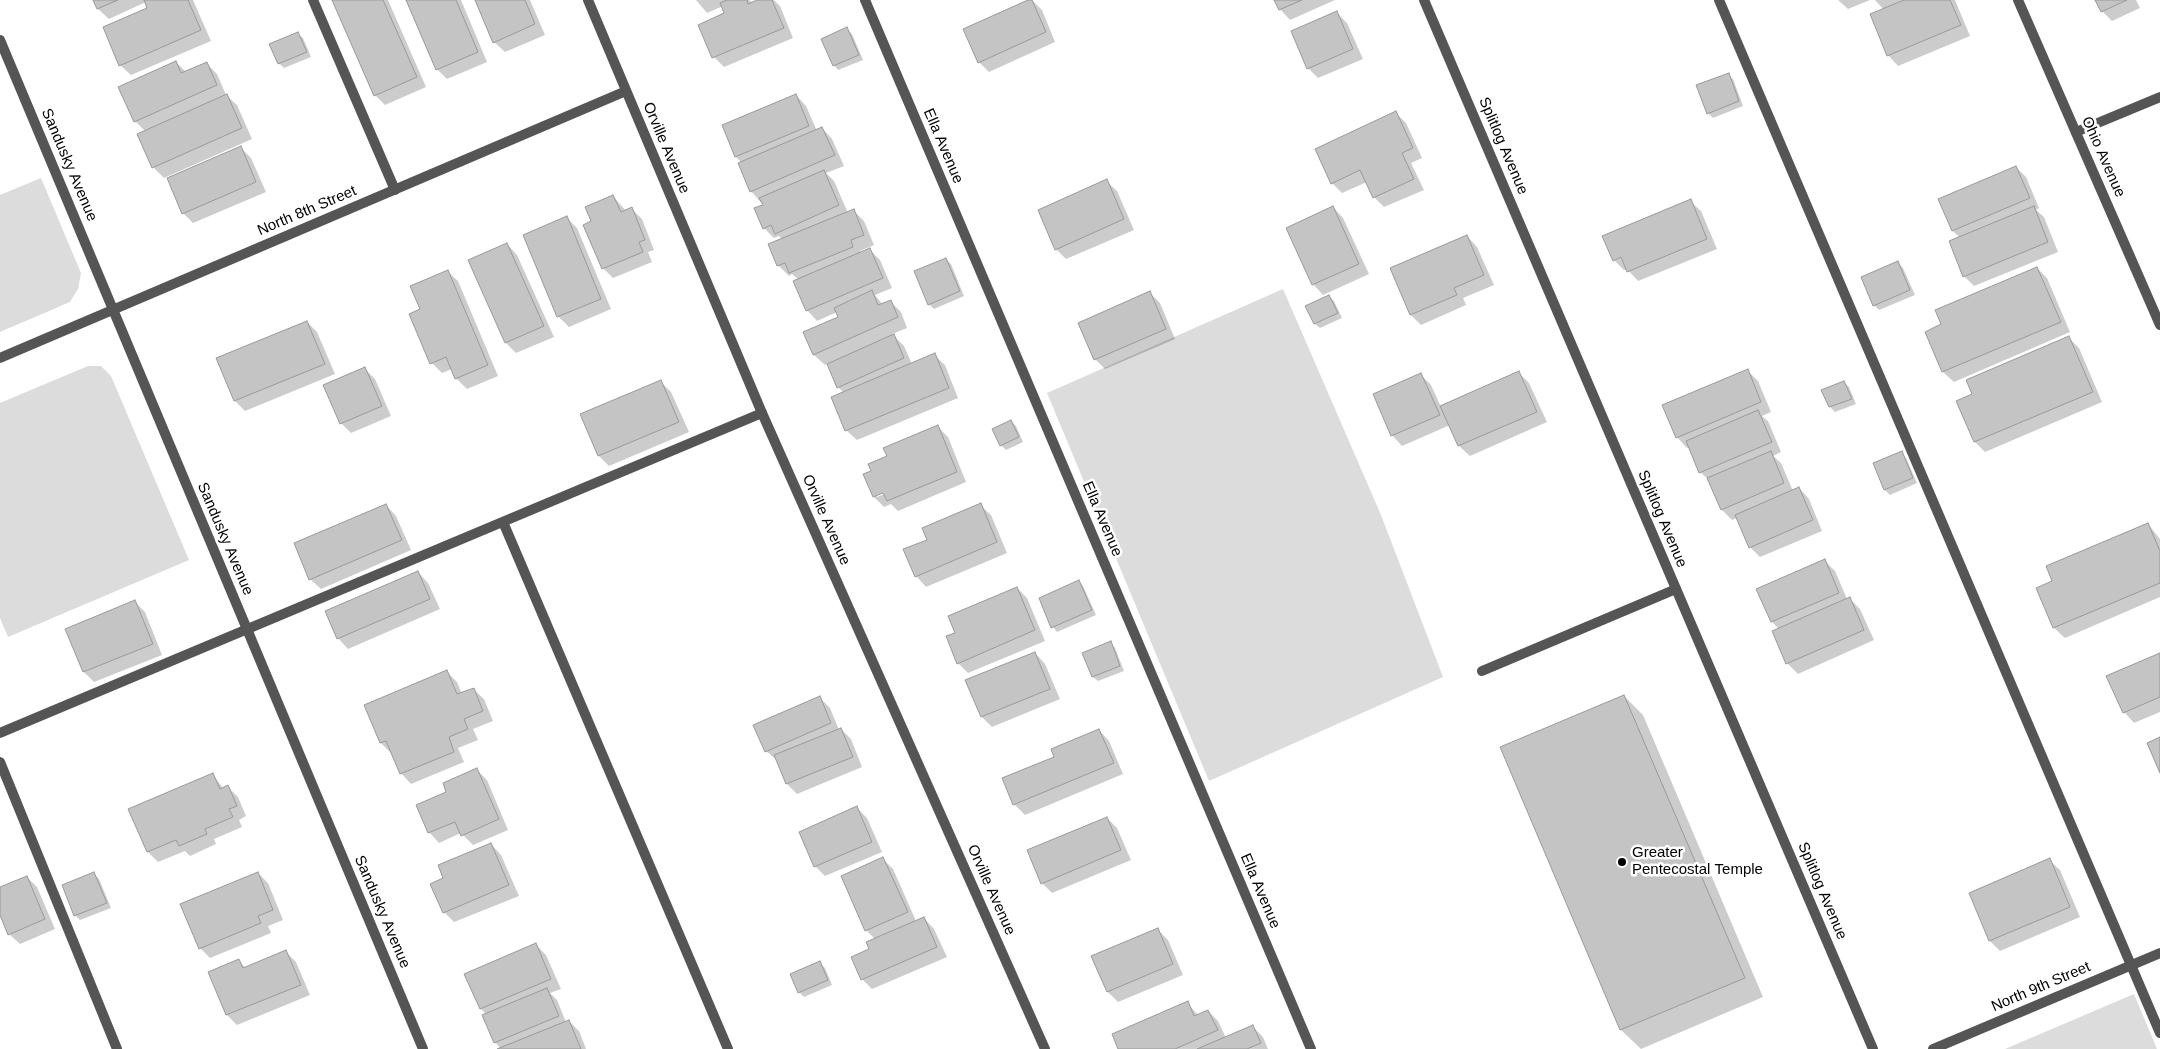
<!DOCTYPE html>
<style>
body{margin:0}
canvas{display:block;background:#fff}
</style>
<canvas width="2160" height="1049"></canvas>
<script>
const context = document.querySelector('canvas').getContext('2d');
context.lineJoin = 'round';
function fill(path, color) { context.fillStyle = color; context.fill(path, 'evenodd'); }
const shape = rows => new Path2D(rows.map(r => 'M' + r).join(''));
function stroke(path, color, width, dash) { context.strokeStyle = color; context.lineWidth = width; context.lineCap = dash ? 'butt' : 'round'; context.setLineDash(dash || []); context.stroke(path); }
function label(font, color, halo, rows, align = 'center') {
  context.font = font + ' Helvetica,sans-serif'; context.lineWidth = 5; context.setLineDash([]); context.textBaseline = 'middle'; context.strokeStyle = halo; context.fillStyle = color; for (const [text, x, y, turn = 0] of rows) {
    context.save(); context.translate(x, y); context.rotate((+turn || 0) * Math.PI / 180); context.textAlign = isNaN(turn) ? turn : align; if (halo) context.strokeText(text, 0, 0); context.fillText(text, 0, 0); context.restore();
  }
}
fill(shape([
 [41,178,81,273,78,289,70,302,0,332,0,195],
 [1283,289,1381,515,1443,677,1209,781,1047,393],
 [88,366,101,366,111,376,189,560,8,637,0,618,0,403],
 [2134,994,2157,1049,2005,1049]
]), '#dcdcdc');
fill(shape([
 [95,0,193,0,211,41,131,75,120,65,149,9,146,2,109,19,98,9],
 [335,0,388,0,426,87,385,105,375,95],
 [407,0,461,0,487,62,447,79,437,69],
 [476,0,530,0,545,35,505,52,494,42],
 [696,0,749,0,753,3,761,0,774,0,780,6,793,38,724,67,714,57,726,14,723,6,707,13],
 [1032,0,1042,10,1055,42,989,72,979,62],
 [1276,0,1335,0,1290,20,1280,9],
 [1838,0,1870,0,1848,9],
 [1875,0,1955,0,1970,36,1898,66,1888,55,1884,10],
 [2097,0,2136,0,2140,8,2112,21,2102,11],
 [1337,13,1347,23,1363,59,1318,78,1308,68],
 [847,29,852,34,863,60,838,70,834,65],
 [298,34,303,38,311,57,284,68,279,63],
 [176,62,186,72,206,63,217,74,226,95,237,105,252,139,164,178,154,168,139,134,145,131,135,121],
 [1728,74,1733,79,1743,106,1713,118,1708,113],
 [796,95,806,106,817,131,822,128,832,139,844,166,826,173,834,181,848,213,854,211,864,221,874,245,860,251,861,253,870,250,880,260,892,288,875,295,883,305,890,301,901,312,907,328,892,334,904,346,912,364,934,355,945,365,958,398,857,440,846,430,844,393,838,387,828,363,825,365,814,355,804,333,839,318,837,312,817,321,807,310,799,280,792,274,789,276,778,265,783,240,779,236,774,238,764,228,764,206,751,191,742,163,736,157,723,126],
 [1396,113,1406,123,1422,158,1411,163,1424,190,1384,207,1374,197,1367,182,1342,193,1332,183],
 [241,148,251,158,266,192,193,223,183,213],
 [2016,167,2026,177,2039,208,2036,210,2044,217,2058,252,1974,286,1964,276,1960,238,1953,231],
 [1106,181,1117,191,1134,230,1066,259,1056,249],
 [613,196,626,211,632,209,642,219,654,250,648,252,652,262,613,278,603,268,593,222],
 [1690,201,1701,211,1717,249,1638,281,1627,269,1624,270,1614,260],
 [1333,207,1343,218,1369,274,1323,295,1313,284],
 [567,218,577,228,611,309,569,327,558,316],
 [1467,236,1477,247,1494,285,1463,298,1466,305,1421,325,1411,315],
 [507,244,517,255,554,337,516,353,506,343,470,261],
 [946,259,951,264,964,296,934,309,929,304],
 [1898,263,1903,268,1915,295,1879,310,1874,305],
 [2037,268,2047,278,2070,332,1954,382,1943,372,1927,332],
 [447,271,458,281,498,376,467,389,456,378,452,369,442,373,432,363,422,310],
 [1150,293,1160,303,1175,339,1105,369,1095,359],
 [1329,296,1334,301,1342,318,1320,328,1315,324,1307,306],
 [307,322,317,332,335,374,245,411,235,401],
 [2069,338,2079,348,2102,402,1985,452,1975,442,1974,395],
 [365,369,375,379,391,416,351,433,341,423],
 [1747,370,1758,381,1771,412,1762,416,1768,421,1781,452,1773,456,1781,463,1793,491,1799,488,1809,499,1822,531,1760,557,1750,547,1737,518,1732,520,1722,510,1710,481,1700,472,1690,447,1687,448,1677,437],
 [1519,373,1529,383,1547,422,1470,456,1459,446,1450,425,1402,446,1392,435,1421,375,1431,385,1441,407],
 [660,381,671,392,689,432,609,466,599,456,582,415],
 [1844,382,1849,387,1856,404,1835,412,1830,407],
 [1011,421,1016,426,1023,442,1006,450,1001,445],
 [937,426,948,437,966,482,898,511,891,504,884,507,874,497,873,472],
 [890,492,877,497,877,494],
 [1901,453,1906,458,1917,483,1890,495,1885,490,1874,464],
 [386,505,396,516,411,550,321,589,310,579],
 [980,505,991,515,1007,553,926,587,916,576,929,540],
 [2148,524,2160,539,2160,597,2065,638,2054,628,2038,588,2054,581],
 [1825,561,1835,571,1847,599,1849,598,1860,609,1874,640,1798,674,1787,663,1774,631,1779,629,1772,622],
 [418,572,428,583,440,609,348,649,338,638],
 [1079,581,1083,586,1096,615,1057,632,1053,627,1040,598],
 [1017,588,1027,598,1045,641,968,673,958,663,956,633],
 [135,602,145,612,162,655,94,682,84,672,67,629],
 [1110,643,1115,648,1124,671,1098,681,1093,677],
 [1035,653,1045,664,1060,699,992,727,982,717],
 [2160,654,2160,712,2134,723,2124,712],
 [447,672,457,682,462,694,473,689,484,699,493,721,473,729,478,740,458,748,464,762,411,784,401,773,391,753,381,743],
 [1624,696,1643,715,1763,997,1641,1049,1621,1030,1502,748],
 [819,697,830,708,839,730,841,729,851,739,862,767,797,794,787,784,778,761,766,751],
 [1099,730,1109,741,1123,774,1025,815,1015,805,1004,779,1056,757],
 [477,770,487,780,508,830,473,845,461,833,439,843,429,832,448,792],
 [212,774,224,789,228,787,238,797,246,816,239,820,242,827,214,839,216,844,190,856,185,851,158,862,148,852,130,810],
 [857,808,867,818,882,852,825,876,815,866],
 [1107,818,1117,828,1131,860,1052,893,1042,883],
 [491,844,501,855,519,896,454,922,444,912,445,879],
 [883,859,893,869,916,921,924,918,934,929,947,957,872,989,862,979,875,939,866,930],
 [2049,860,2060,870,2080,917,2000,951,1990,941,1970,893],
 [258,873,268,883,283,920,268,926,271,933,210,958,200,948],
 [94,874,99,879,111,908,80,920,75,915],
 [27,877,37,887,55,929,20,944,9,934,0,912,0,889],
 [1158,930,1168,940,1183,975,1118,1002,1108,992,1093,957],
 [535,944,546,955,561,989,550,993,557,1000,566,1022,569,1021,579,1031,586,1049,501,1049,495,1042,487,1015,481,1009,466,975],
 [286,952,296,962,310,995,237,1025,227,1015,238,961,246,968],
 [820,963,825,968,832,985,804,997,799,992],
 [1187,1003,1198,1015,1208,1011,1218,1021,1226,1038,1253,1027,1263,1037,1268,1049,1120,1049]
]), '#0003');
const building = shape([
 [93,0,118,0,97,9,93,0],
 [144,0,188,0,201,30,119,66,103,27,147,8,144,0],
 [332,0,383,0,417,77,374,96,332,0],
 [406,0,456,0,478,52,436,70,406,0],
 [475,0,525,0,535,24,493,43,475,0],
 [727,0,747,0,748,4,757,0,772,0,784,28,712,58,698,25,724,13,720,3,727,0],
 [1028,0,1032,0,1046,32,978,63,963,29,1028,0],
 [1274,0,1302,0,1279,10,1274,0],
 [1904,0,1950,0,1961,25,1887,56,1870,14,1904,0],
 [2095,0,2127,0,2101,12,2095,0],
 [1337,11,1353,49,1307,69,1291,31,1337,11],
 [847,27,859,55,833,66,821,39,847,27],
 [298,32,307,52,278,64,269,44,298,32],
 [176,61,181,73,207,62,217,85,134,122,118,87,176,61],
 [1729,73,1739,101,1707,114,1696,85,1729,73],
 [227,94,242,128,152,168,137,134,227,94],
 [796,94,809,126,735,157,722,125,796,94],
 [1396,111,1413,148,1402,153,1414,179,1373,198,1360,170,1331,184,1315,149,1396,111],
 [822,127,835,155,750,192,738,163,822,127],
 [241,146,256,182,182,214,167,178,241,146],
 [2016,166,2030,198,1952,231,1938,199,2016,166],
 [824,170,839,205,775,234,771,225,763,229,754,208,763,205,759,198,824,170],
 [1107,179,1124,219,1055,250,1038,210,1107,179],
 [613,195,621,212,632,207,645,240,639,242,643,252,602,269,583,225,591,221,585,207,613,195],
 [1691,199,1707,239,1627,272,1621,257,1613,261,1602,236,1691,199],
 [1333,206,1359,264,1312,285,1286,228,1333,206],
 [2034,206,2048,242,1963,277,1949,241,2034,206],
 [854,209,864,235,851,240,853,247,789,273,785,263,777,266,768,244,854,209],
 [567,216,601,299,557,317,523,235,567,216],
 [1467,235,1484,275,1454,288,1457,295,1410,315,1390,268,1467,235],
 [507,243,544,326,505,343,468,260,507,243],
 [870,248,883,278,806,311,793,281,870,248],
 [946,258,960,291,928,305,914,271,946,258],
 [1898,261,1910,290,1873,306,1861,277,1898,261],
 [2037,267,2061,322,1942,372,1925,332,1941,324,1935,310,2037,267],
 [448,270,488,365,455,379,446,357,430,364,409,314,420,309,410,286,448,270],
 [872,290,878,305,891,300,898,317,813,355,803,332,838,317,834,308,872,290],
 [1150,291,1166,329,1094,360,1078,323,1150,291],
 [1329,295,1338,313,1314,324,1305,306,1329,295],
 [307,321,325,364,234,401,216,358,307,321],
 [894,334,904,358,837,388,827,364,894,334],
 [2069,336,2093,392,1974,442,1956,401,1972,394,1966,380,2069,336],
 [935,353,949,388,845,431,831,397,935,353],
 [365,367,382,406,340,424,323,385,365,367],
 [1748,369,1761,402,1676,438,1662,405,1748,369],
 [1519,371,1537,412,1458,446,1440,406,1519,371],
 [1421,373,1440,415,1391,436,1373,394,1421,373],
 [661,380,679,422,598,456,580,414,661,380],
 [1844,381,1852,399,1829,407,1821,390,1844,381],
 [1758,410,1772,442,1699,473,1686,441,1758,410],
 [1011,420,1019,437,1000,446,992,429,1011,420],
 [938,425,957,472,887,501,883,493,873,497,863,474,871,471,868,464,887,456,883,448,938,425],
 [1771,451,1784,483,1721,510,1707,478,1771,451],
 [1902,451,1913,478,1884,490,1873,463,1902,451],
 [1799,487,1813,520,1749,548,1735,515,1799,487],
 [981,503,997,542,915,577,903,549,927,540,922,528,981,503],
 [386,504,402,540,309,580,294,543,386,504],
 [2148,523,2160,551,2160,583,2053,628,2036,588,2052,581,2046,566,2148,523],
 [1825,559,1839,593,1771,622,1756,589,1825,559],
 [418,571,430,599,337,639,325,611,418,571],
 [1079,580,1092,610,1051,628,1039,598,1079,580],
 [1017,587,1035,630,957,664,946,636,955,633,948,616,1017,587],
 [1850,597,1864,630,1786,664,1772,631,1850,597],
 [135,600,153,644,83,672,65,629,135,600],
 [1111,641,1120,666,1092,677,1082,653,1111,641],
 [1035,652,1050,689,981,717,965,680,1035,652],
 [2160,653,2160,697,2123,713,2106,676,2160,653],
 [447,670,457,694,474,688,483,711,464,719,468,729,449,737,454,752,400,774,386,741,380,743,364,705,447,670],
 [1624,695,1745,978,1620,1030,1500,747,1624,695],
 [820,696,831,723,765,752,753,725,820,696],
 [841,728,853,757,786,784,774,755,841,728],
 [1099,729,1114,763,1013,805,1002,778,1054,757,1051,749,1099,729],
 [2160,737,2160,773,2147,743,2160,737],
 [477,768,499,819,461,836,455,822,428,833,416,805,446,792,443,783,477,768],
 [213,773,220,789,228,785,237,806,229,809,233,817,205,829,207,834,179,846,176,840,147,852,128,809,213,773],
 [857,806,872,842,814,867,799,832,857,806],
 [1107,817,1121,850,1041,884,1027,850,1107,817],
 [491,843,509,885,443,913,430,884,443,878,438,865,491,843],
 [883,857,908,912,865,931,841,876,883,857],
 [2050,858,2070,907,1989,941,1969,893,2050,858],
 [94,872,107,903,74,916,62,885,94,872],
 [258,872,273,910,258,916,261,923,199,949,180,904,258,872],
 [27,876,45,919,8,935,0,915,0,887,27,876],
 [924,917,937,947,861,980,851,957,869,949,866,942,924,917],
 [1158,928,1173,964,1107,992,1091,956,1158,928],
 [536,943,551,979,480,1009,464,974,536,943],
 [286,950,301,985,226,1015,208,972,239,959,243,968,286,950],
 [820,961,828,980,798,993,790,974,820,961],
 [547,988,559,1016,494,1043,482,1015,547,988],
 [1188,1001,1194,1016,1208,1010,1218,1030,1175,1049,1118,1049,1112,1034,1188,1001],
 [569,1020,581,1049,497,1049,569,1020],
 [1253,1025,1261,1043,1247,1049,1197,1049,1253,1025]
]);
fill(building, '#c4c4c4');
stroke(building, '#999', 1);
stroke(shape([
 [313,0,395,190],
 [1719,0,2160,1033],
 [2076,132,2160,97],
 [503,522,728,1049],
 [1482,671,1676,589],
 [0,733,762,413],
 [0,762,117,1049]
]), '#555', 10);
stroke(shape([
 [588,0,762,413,1045,1049],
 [865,0,1311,1049],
 [1424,0,1873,1049],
 [2018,0,2160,325],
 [0,40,423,1049],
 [0,358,626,91],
 [1933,1049,2160,953]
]), '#555', 10);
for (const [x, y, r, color] of [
 [1622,862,5,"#000"]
]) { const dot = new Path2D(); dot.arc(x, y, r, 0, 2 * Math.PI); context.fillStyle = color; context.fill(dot); stroke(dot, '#fff', 2); }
label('15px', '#000', '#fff', [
 ["Ella Avenue",943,146,67],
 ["Splitlog Avenue",1503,146,67],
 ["Orville Avenue",666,148,67],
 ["Ohio Avenue",2103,157,66],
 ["Sandusky Avenue",69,165,67],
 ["North 8th Street",307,211,-23],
 ["Ella Avenue",1102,519,67],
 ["Splitlog Avenue",1662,519,67],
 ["Orville Avenue",826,520,66],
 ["Sandusky Avenue",225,539,67],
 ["Orville Avenue",991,890,66],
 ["Ella Avenue",1260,891,67],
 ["Splitlog Avenue",1822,891,67],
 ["Sandusky Avenue",382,912,67],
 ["North 9th Street",2041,987,-23]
]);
label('15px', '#000', '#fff', [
 ["Greater",1632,853],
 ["Pentecostal Temple",1632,870]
], 'left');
</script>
